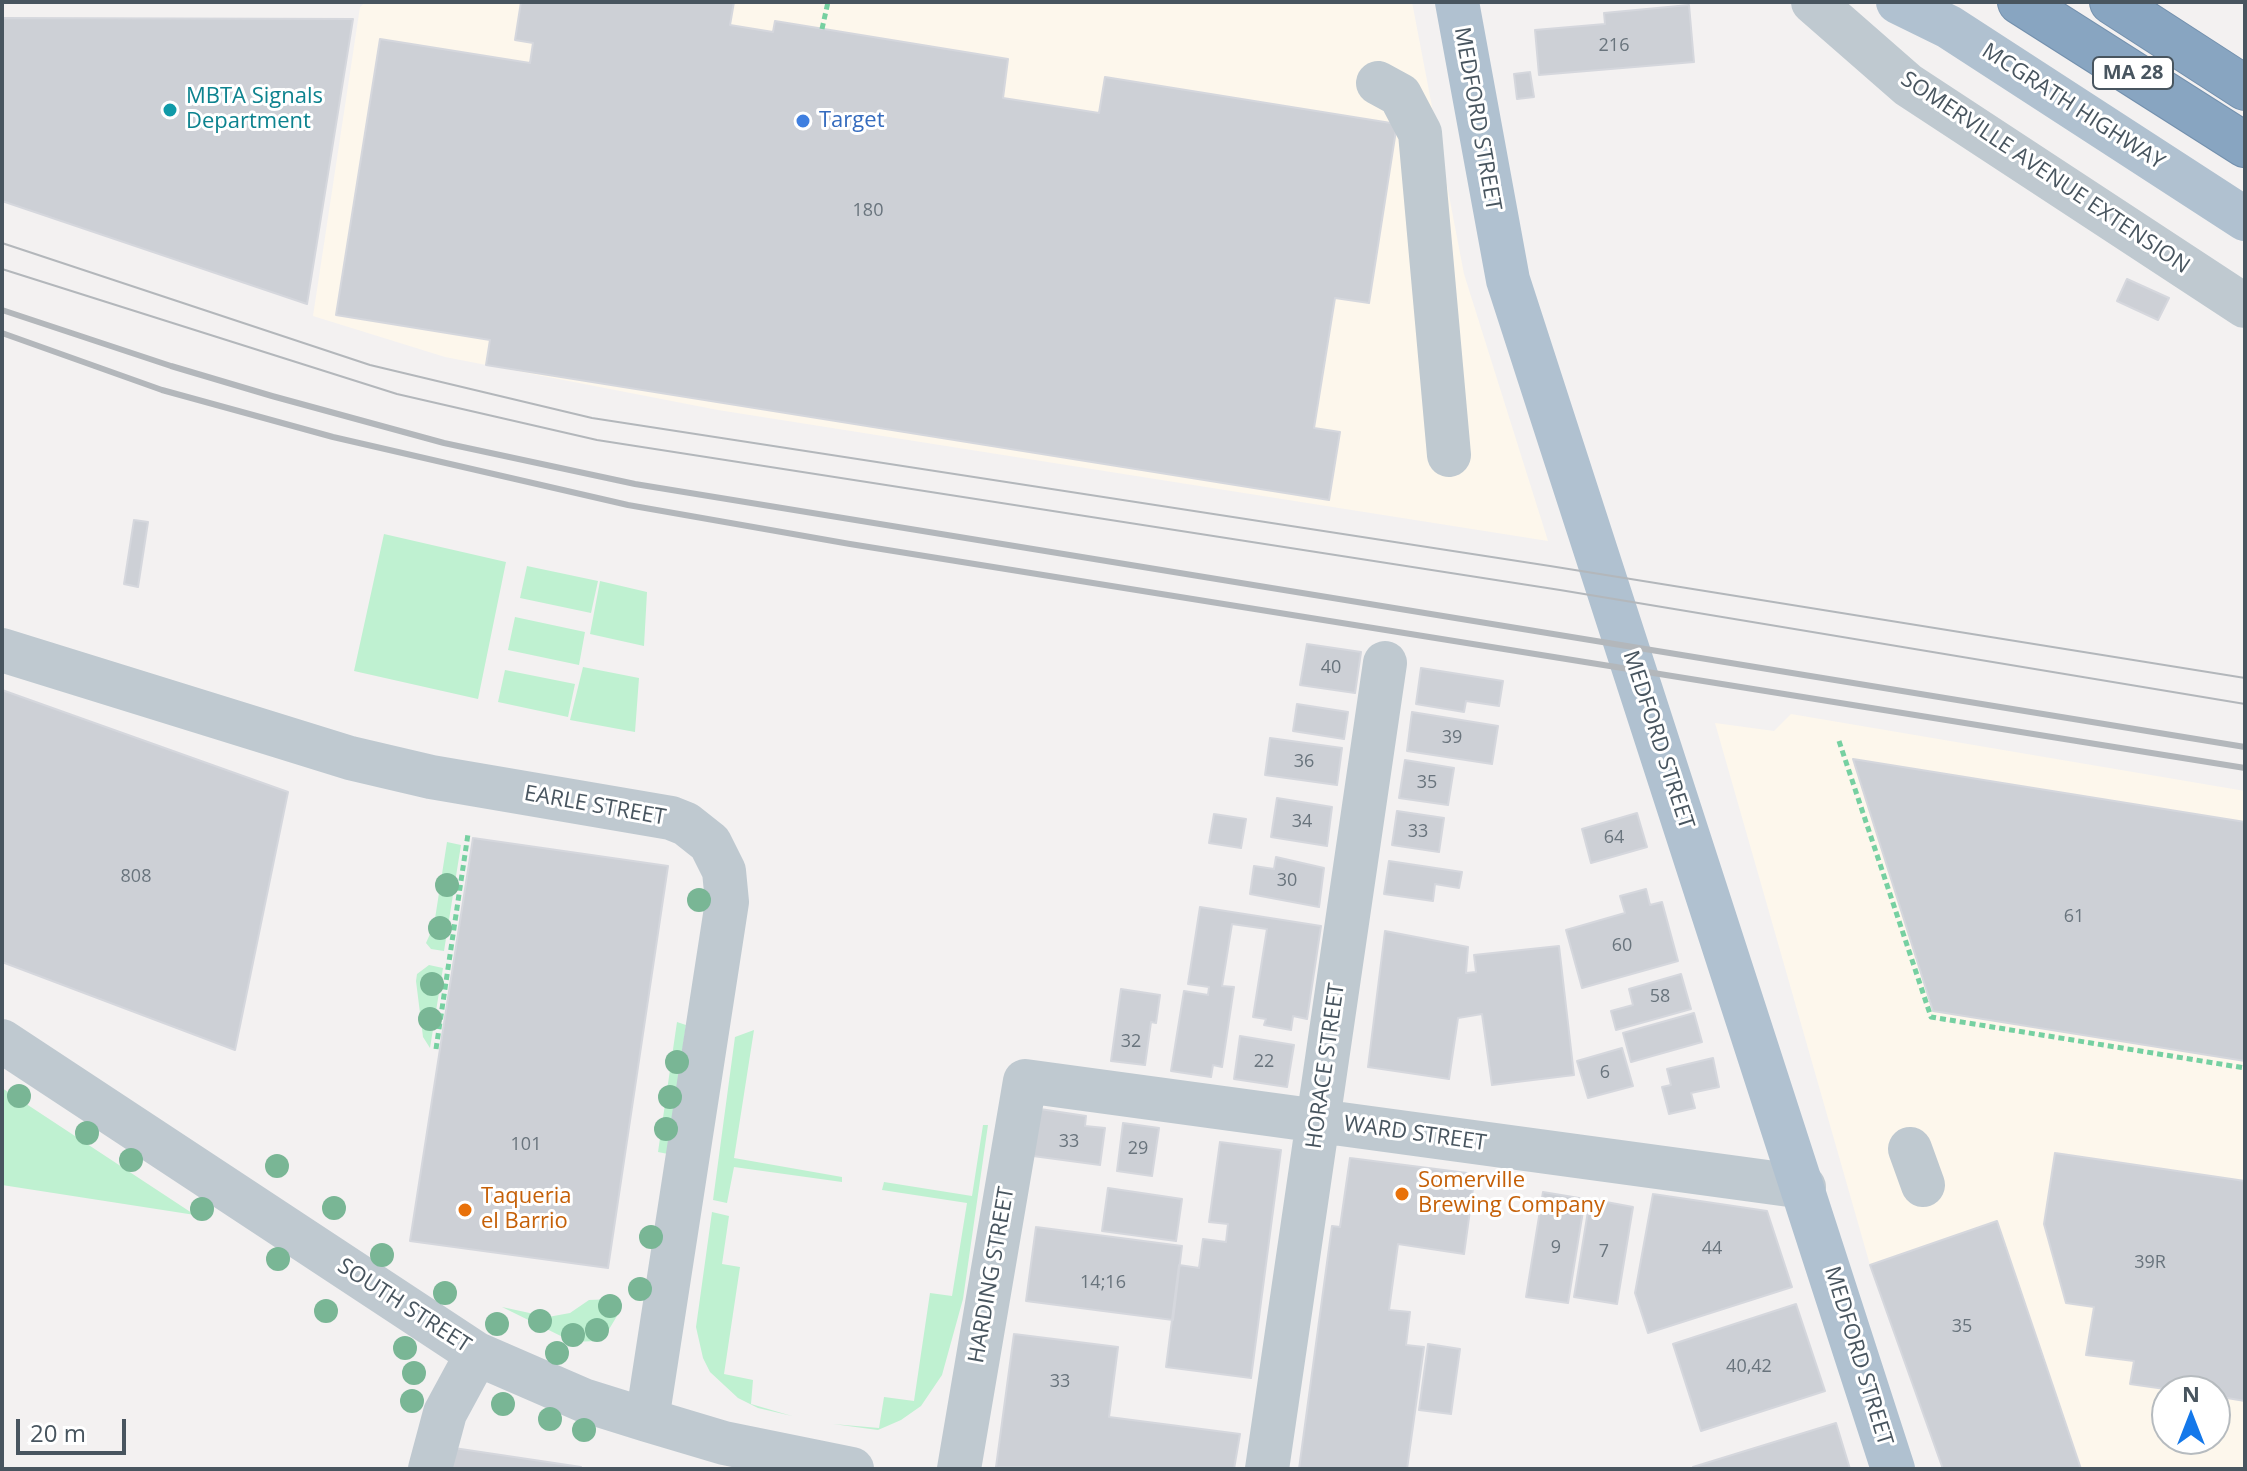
<!DOCTYPE html>
<style>
body{margin:0}
#map{position:relative;width:2247px;height:1471px;overflow:hidden;background:#f3f1f1;font-family:"Open Sans",sans-serif}
canvas{display:block}
.frame{position:absolute;inset:0;border:4px solid #48555f;pointer-events:none}
.north{position:absolute;left:2151px;top:1375px;width:80px;height:80px;box-sizing:border-box;background:#fff;border:2px solid #b6bbbf;border-radius:50%;rotate:0deg;font-size:22px;font-weight:700;line-height:32px;text-align:center;color:#48555f}
.north::after{content:'';display:block;margin:auto;width:28px;height:36px;background:#1478ea;clip-path:polygon(50% 0,100% 100%,50% 72%,0 100%)}
.scale{position:absolute;left:16px;top:1419px;width:110px;height:36px;box-sizing:border-box;border:4px solid #48555f;border-top:0;padding-left:10px;font-size:24px;line-height:28px;white-space:nowrap;color:#48555f;-webkit-text-stroke:6px #fff;paint-order:stroke}
</style>
<div id="map">
<canvas width="2247" height="1471"></canvas>
<div class="frame"></div>
<div class="north">N</div>
<div class="scale">20 m</div>
</div>
<script>
const context = document.querySelector('canvas').getContext('2d');
context.lineJoin = 'round';
function fill(path, color) { context.fillStyle = color; context.fill(path, 'evenodd'); }
const shape = rows => new Path2D(rows.map(r => 'M' + r).join(''));
function stroke(path, color, width, dash) { context.strokeStyle = color; context.lineWidth = width; context.lineCap = dash ? 'butt' : 'round'; context.setLineDash(dash || []); context.stroke(path); }
function label(font, color, halo, rows, align = 'center') {
  context.font = font + ' "Open Sans",sans-serif'; context.lineWidth = 6; context.setLineDash([]); context.textBaseline = 'middle'; context.strokeStyle = halo; context.fillStyle = color; for (const [text, x, y, turn = 0] of rows) {
    context.save(); context.translate(x, y); context.rotate((+turn || 0) * Math.PI / 180); context.textAlign = isNaN(turn) ? turn : align; if (halo) context.strokeText(text, 0, 0); context.fillText(text, 0, 0); context.restore();
  }
}
fill(shape([
 [365,2,1412,2,1464,274,1548,541,718,410,445,357,313,316,360,7],
 [1791,714,2245,791,2245,1469,1943,1469,1870,1265,1715,723,1774,731],
 [2167,1391,2215,1391,2215,1439,2167,1439]
]), '#fdf7ec');
fill(shape([
 [384,534,506,562,478,699,354,671],
 [527,566,598,581,591,613,520,598],
 [600,581,647,592,644,646,590,634],
 [515,617,585,632,579,665,508,650],
 [583,667,639,678,635,732,570,720],
 [505,670,575,684,568,717,498,702],
 [447,842,461,845,444,951,431,949,426,943,434,925],
 [429,965,443,968,430,1048,423,1037,416,981,417,974],
 [677,1022,686,1025,668,1154,658,1152],
 [754,1030,734,1158,842,1177,842,1182,734,1167,727,1203,713,1200,735,1037],
 [2,1088,195,1215,2,1185],
 [983,1125,988,1125,963,1299,942,1375,921,1406,901,1420,878,1430,833,1424,879,1428,884,1397,914,1401,930,1293,952,1296,967,1203,882,1190,884,1182,972,1196],
 [712,1212,729,1216,722,1264,740,1267,724,1374,753,1380,751,1404,792,1416,758,1408,738,1398,710,1372,703,1358,696,1327],
 [613,1299,619,1302,617,1316,605,1336,596,1341,573,1342,502,1307,548,1317,570,1313,589,1300]
]), '#bff1d1');
const building = shape([
 [521,2,734,2,730,25,773,32,775,21,1008,59,1003,98,1099,113,1105,77,1397,124,1369,303,1335,298,1314,428,1340,432,1329,500,486,365,490,340,336,315,380,39,530,63,533,43,515,40,521,2],
 [1689,5,1694,62,1539,75,1535,30,1605,24,1604,13,1689,5],
 [2,18,353,19,307,304,2,201,2,18],
 [1530,72,1534,97,1517,99,1514,74,1530,72],
 [2127,279,2169,298,2158,320,2117,301,2127,279],
 [134,520,148,522,138,587,124,584,134,520],
 [1307,644,1361,652,1355,693,1300,685,1307,644],
 [1421,668,1503,681,1499,706,1466,701,1464,712,1416,704,1421,668],
 [2,690,288,792,235,1050,2,962,2,690],
 [1297,704,1348,712,1344,739,1293,731,1297,704],
 [1412,712,1498,726,1492,764,1407,751,1412,712],
 [1270,738,1342,748,1337,785,1265,775,1270,738],
 [1853,759,2245,822,2245,1061,1933,1011,1853,759],
 [1405,760,1454,768,1448,805,1399,798,1405,760],
 [1277,798,1332,807,1327,846,1271,837,1277,798],
 [1397,811,1444,818,1439,852,1392,845,1397,811],
 [1637,813,1647,847,1591,863,1582,829,1637,813],
 [1214,814,1246,819,1241,848,1209,843,1214,814],
 [473,838,668,866,608,1268,410,1241,473,838],
 [1276,857,1324,868,1319,907,1250,894,1254,866,1274,869,1276,857],
 [1389,861,1462,872,1459,888,1435,884,1433,901,1384,894,1389,861],
 [1646,889,1650,905,1662,902,1678,961,1582,988,1566,930,1625,913,1620,896,1646,889],
 [1200,907,1321,926,1307,1019,1293,1016,1291,1030,1264,1025,1266,1019,1253,1017,1267,929,1232,924,1222,986,1234,987,1222,1067,1213,1065,1211,1077,1171,1071,1184,991,1208,995,1209,987,1188,984,1200,907],
 [1385,931,1468,947,1466,973,1476,972,1474,955,1559,946,1574,1075,1492,1085,1482,1014,1458,1018,1449,1079,1368,1067,1385,931],
 [1681,974,1691,1009,1616,1030,1611,1011,1633,1005,1629,989,1681,974],
 [1121,989,1160,995,1156,1023,1151,1022,1145,1065,1111,1061,1121,989],
 [1694,1013,1702,1042,1631,1062,1623,1033,1694,1013],
 [1240,1036,1294,1045,1287,1087,1234,1079,1240,1036],
 [1622,1048,1633,1086,1588,1098,1577,1061,1622,1048],
 [1713,1058,1719,1087,1691,1093,1695,1108,1669,1114,1662,1087,1671,1085,1667,1069,1713,1058],
 [1040,1109,1086,1116,1085,1126,1105,1128,1100,1165,1033,1156,1040,1109],
 [1123,1123,1159,1128,1152,1176,1117,1171,1123,1123],
 [1220,1142,1281,1150,1251,1378,1166,1367,1179,1265,1199,1268,1203,1239,1226,1242,1228,1224,1209,1222,1220,1142],
 [2055,1153,2245,1181,2245,1401,2215,1396,2215,1391,2179,1391,2130,1384,2134,1361,2086,1355,2094,1307,2066,1303,2044,1224,2055,1153],
 [1350,1158,1475,1174,1464,1254,1398,1244,1389,1310,1410,1312,1406,1345,1424,1347,1407,1469,1299,1469,1332,1226,1340,1227,1350,1158],
 [1108,1188,1182,1199,1176,1241,1102,1231,1108,1188],
 [1543,1192,1585,1199,1568,1303,1526,1297,1543,1192],
 [1653,1194,1767,1211,1792,1287,1648,1333,1635,1293,1653,1194],
 [1590,1199,1633,1207,1617,1304,1574,1297,1590,1199],
 [1997,1221,2054,1389,2081,1469,1943,1469,1870,1265,1997,1221],
 [1036,1227,1182,1246,1173,1320,1026,1301,1036,1227],
 [1796,1304,1825,1391,1701,1431,1673,1344,1796,1304],
 [1014,1334,1118,1347,1109,1417,1240,1434,1234,1469,996,1467,1014,1334],
 [1428,1344,1460,1349,1451,1414,1419,1410,1428,1344],
 [1836,1423,1850,1469,1693,1469,1693,1467,1836,1423],
 [454,1448,581,1467,581,1469,451,1469,454,1448]
]);
fill(building, '#cdd0d6');
stroke(building, '#d5d7dd', 2);
const highway = shape([
 [2020,2,2245,145],
 [2112,2,2245,88]
]);
stroke(highway, '#7390ad', 46);
stroke(shape([
 [822,29,828,2],
 [1839,741,1931,1017,2245,1068],
 [436,1049,468,834]
]), '#76d0a1', 5, [6, 4]);
stroke(shape([
 [1813,2,1908,85,2245,306],
 [1378,83,1400,95,1420,133,1449,455],
 [2,650,350,758,431,777,671,818,686,824,710,843,724,871,727,902,647,1420],
 [2,1041,477,1354,583,1400,647,1420,724,1443,852,1469],
 [1910,1149,1923,1185],
 [430,1469,445,1413,477,1354],
 [959,1469,1025,1081,1804,1187],
 [1267,1469,1385,663]
]), '#bfc9d0', 44);
stroke(shape([
 [1457,2,1508,280,1893,1469],
 [1898,2,1949,27,2245,219]
]), '#b0c1d0', 44);
stroke(highway, '#88a5c1', 44);
stroke(shape([
 [2,243,370,365,592,418,1550,566,2245,678],
 [2,269,397,394,597,440,1560,590,2245,704]
]), '#b3b7bb', 2);
stroke(shape([
 [2,310,171,366,272,396,444,443,635,484,2245,747],
 [2,333,162,390,333,437,628,505,850,544,2245,768]
]), '#b3b7bb', 6);
context.fillStyle = '#79b695';
for (const [x, y] of [
 [447,885],
 [699,900],
 [440,928],
 [432,984],
 [430,1019],
 [677,1062],
 [19,1096],
 [670,1097],
 [666,1129],
 [87,1133],
 [131,1160],
 [277,1166],
 [334,1208],
 [202,1209],
 [651,1237],
 [382,1255],
 [278,1259],
 [640,1289],
 [445,1293],
 [610,1306],
 [326,1311],
 [540,1321],
 [497,1324],
 [597,1330],
 [573,1335],
 [405,1348],
 [557,1353],
 [414,1373],
 [412,1401],
 [503,1404],
 [550,1419],
 [584,1430]
]) { context.beginPath(); context.arc(x, y, 12, 0, 2 * Math.PI); context.fill(); }
for (const [x, y, r, color] of [
 [170,110,8,"#0f9aa8"],
 [803,121,8,"#3f7fe0"],
 [1402,1194,8,"#e8710a"],
 [465,1210,8,"#e8710a"]
]) { const dot = new Path2D(); dot.arc(x, y, r, 0, 2 * Math.PI); context.fillStyle = color; context.fill(dot); stroke(dot, '#fff', 3); }
label('18px', '#69747d', null, [
 ["216",1614,46],
 ["180",868,211],
 ["40",1331,668],
 ["39",1452,738],
 ["36",1304,762],
 ["35",1427,783],
 ["34",1302,822],
 ["33",1418,832],
 ["64",1614,838],
 ["808",136,877],
 ["30",1287,881],
 ["61",2074,917],
 ["60",1622,946],
 ["58",1660,997],
 ["32",1131,1042],
 ["22",1264,1062],
 ["6",1605,1073],
 ["33",1069,1142],
 ["101",526,1145],
 ["29",1138,1149],
 ["9",1556,1248],
 ["44",1712,1249],
 ["7",1604,1252],
 ["39R",2150,1263],
 ["14;16",1103,1283],
 ["35",1962,1327],
 ["40,42",1749,1367],
 ["33",1060,1382]
]);
for (const [x, y, w] of [
 [2133,73,80]
]) { const box = new Path2D(); box.roundRect(x - w / 2, y - 16, w, 32, 6); context.fillStyle = '#fff'; context.fill(box); stroke(box, '#48555f', 2); }
label('bold 20px', '#48555f', null, [
 ["MA 28",2133,73]
]);
label('22px', '#0d838f', '#fff', [
 ["MBTA Signals",186,97],
 ["Department",186,122]
], 'left');
label('22px', '#48555f', '#fff', [
 ["MCGRATH HIGHWAY",2073,107,33],
 ["MEDFORD STREET",1477,119,80],
 ["SOMERVILLE AVENUE EXTENSION",2045,173,34],
 ["MEDFORD STREET",1658,740,72],
 ["EARLE STREET",595,806,10],
 ["HORACE STREET",1326,1066,-82],
 ["WARD STREET",1415,1134,8],
 ["HARDING STREET",992,1275,-80],
 ["SOUTH STREET",404,1306,33],
 ["MEDFORD STREET",1858,1356,73]
]);
label('22px', '#366cbe', '#fff', [
 ["Target",819,121]
], 'left');
label('22px', '#c56008', '#fff', [
 ["Somerville",1418,1181],
 ["Brewing Company",1418,1206],
 ["Taqueria",481,1197],
 ["el Barrio",481,1222]
], 'left');
</script>
